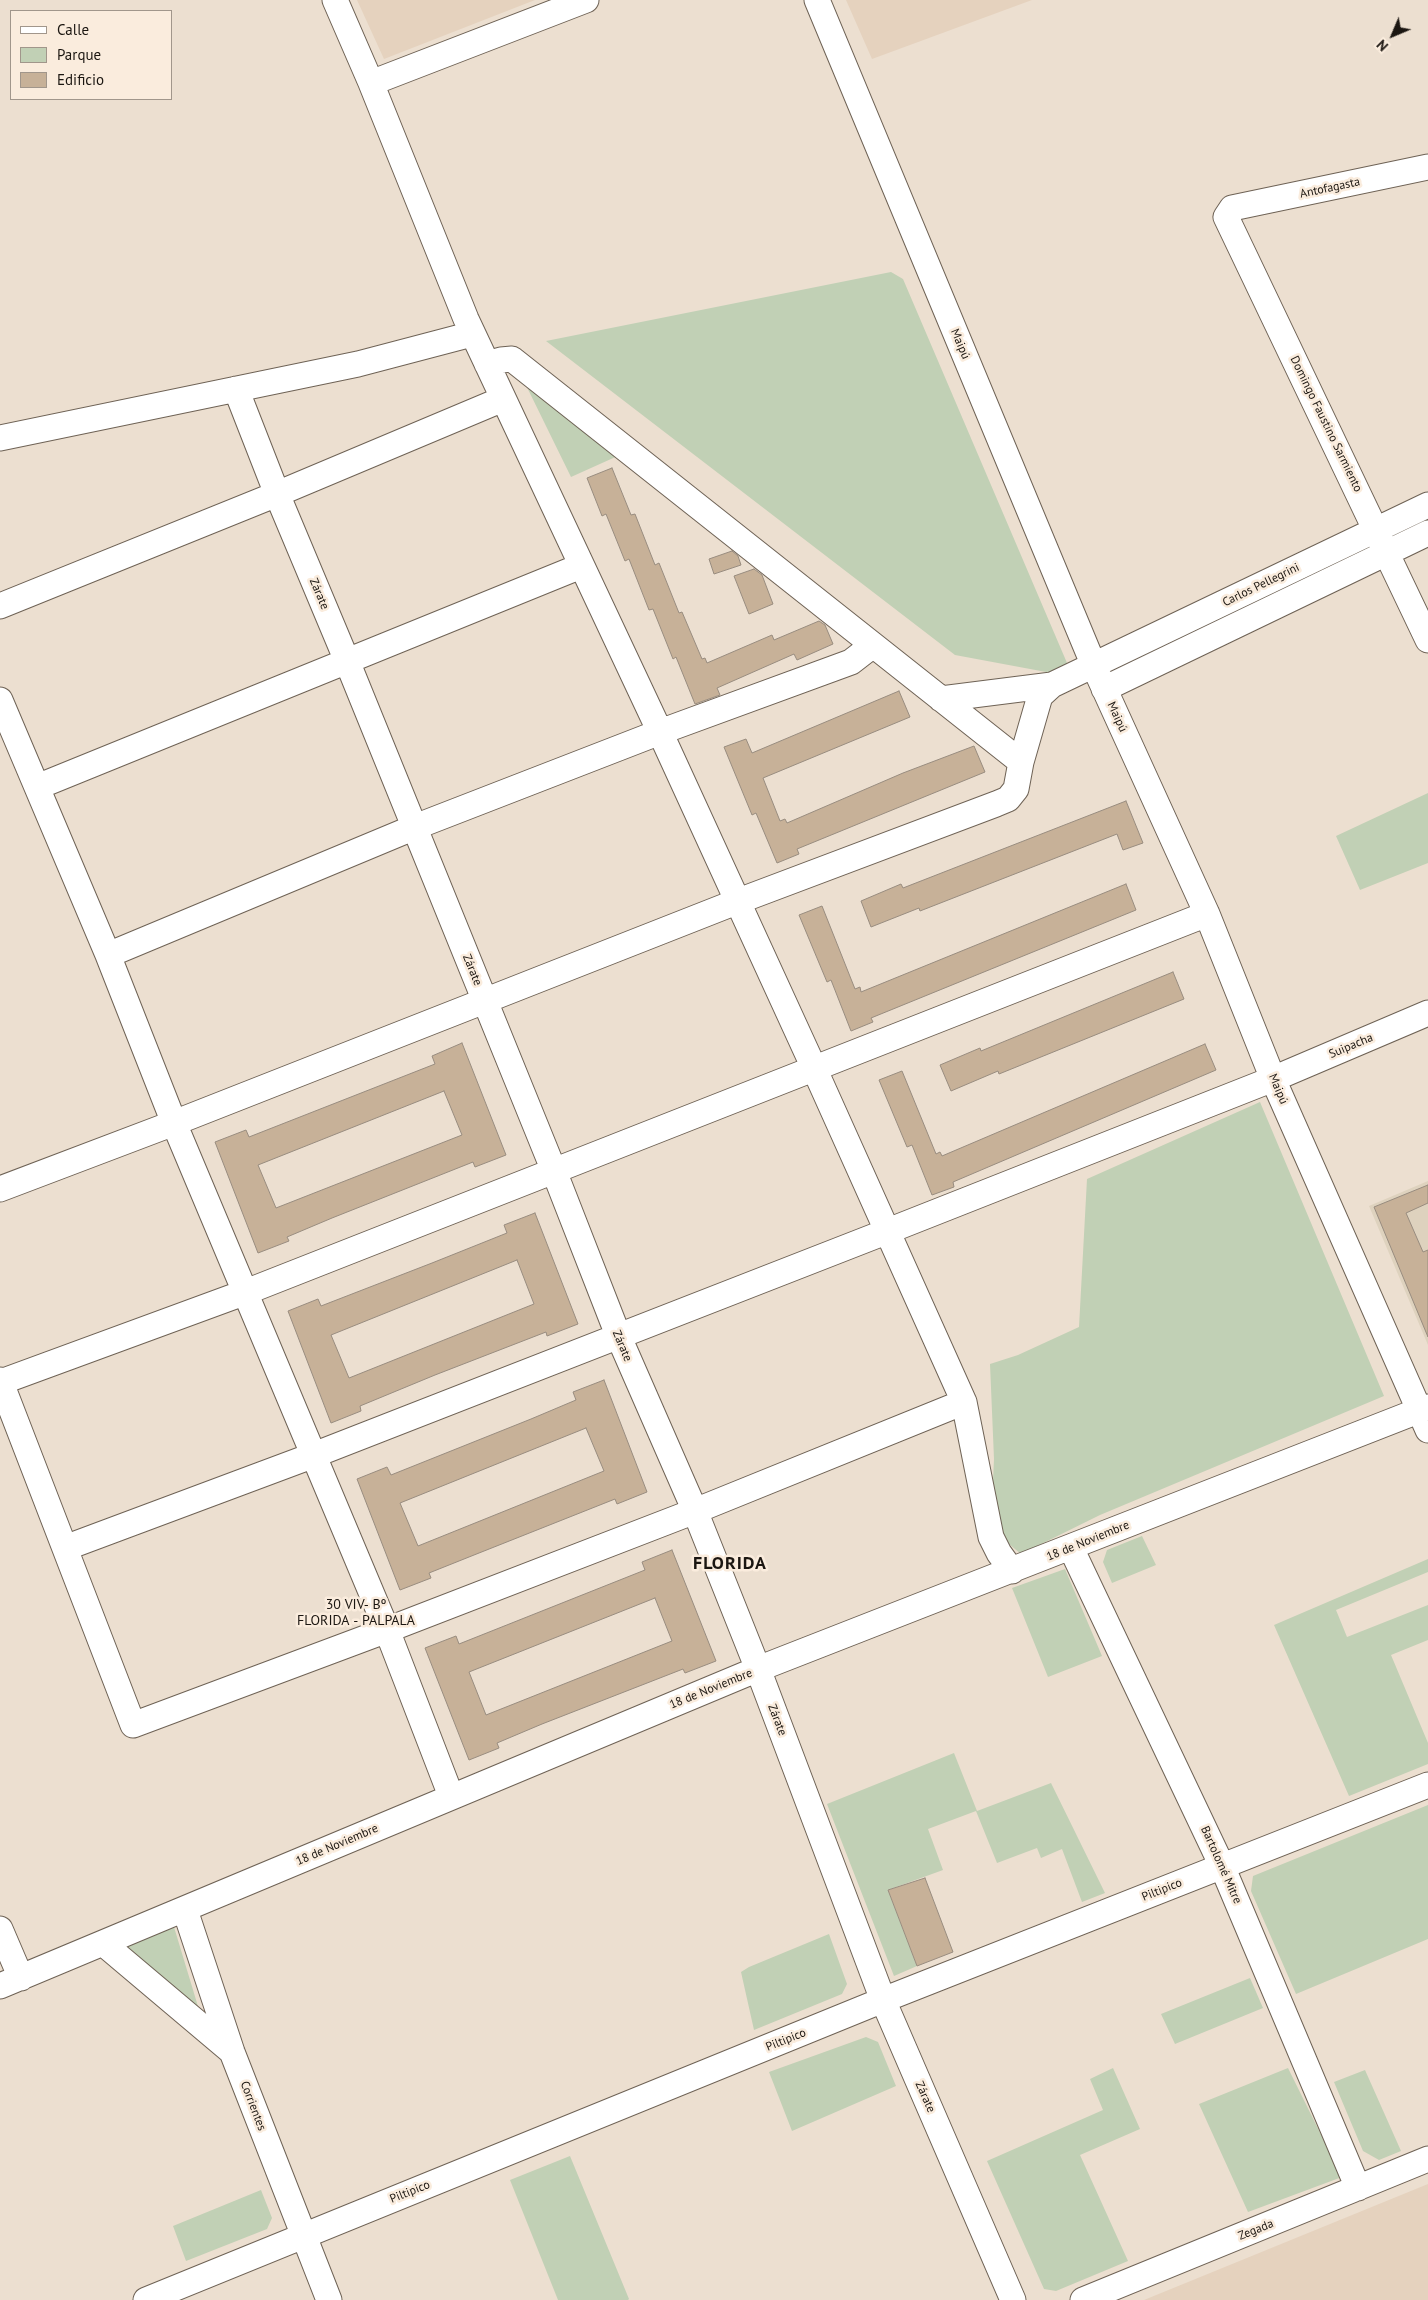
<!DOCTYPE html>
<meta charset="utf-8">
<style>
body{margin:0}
#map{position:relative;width:1428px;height:2300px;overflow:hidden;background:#ecdfd0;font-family:"PT Sans",sans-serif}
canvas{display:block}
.legend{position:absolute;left:10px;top:10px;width:162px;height:90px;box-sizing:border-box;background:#faecdd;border:1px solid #a1968b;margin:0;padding:6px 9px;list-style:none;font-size:15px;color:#1b1611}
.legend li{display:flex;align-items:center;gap:10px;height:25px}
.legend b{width:25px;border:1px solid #a1968b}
.north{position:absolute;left:1368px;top:10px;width:50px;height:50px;-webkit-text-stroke:4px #faecdd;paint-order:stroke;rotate:225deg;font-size:14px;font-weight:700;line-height:20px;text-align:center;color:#1b1611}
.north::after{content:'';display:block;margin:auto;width:18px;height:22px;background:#1b1611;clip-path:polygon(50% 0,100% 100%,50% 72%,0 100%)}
</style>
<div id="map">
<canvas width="1428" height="2300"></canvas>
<ul class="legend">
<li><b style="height:6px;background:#fff"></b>Calle</li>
<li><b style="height:14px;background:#c1d0b5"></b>Parque</li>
<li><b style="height:14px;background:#c7b198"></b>Edificio</li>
</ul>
<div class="north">N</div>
</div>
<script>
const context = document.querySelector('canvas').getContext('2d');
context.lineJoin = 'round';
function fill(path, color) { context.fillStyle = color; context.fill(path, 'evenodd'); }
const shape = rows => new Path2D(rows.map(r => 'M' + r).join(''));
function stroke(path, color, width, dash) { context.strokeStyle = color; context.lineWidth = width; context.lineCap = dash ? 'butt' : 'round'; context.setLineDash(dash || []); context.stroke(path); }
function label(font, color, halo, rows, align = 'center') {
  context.font = font + ' "PT Sans",sans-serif'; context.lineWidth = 5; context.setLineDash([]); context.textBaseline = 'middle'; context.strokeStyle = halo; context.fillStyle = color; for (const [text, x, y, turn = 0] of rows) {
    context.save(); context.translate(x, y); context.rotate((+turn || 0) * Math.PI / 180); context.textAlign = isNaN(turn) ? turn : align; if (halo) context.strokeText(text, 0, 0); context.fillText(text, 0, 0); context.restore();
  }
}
fill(shape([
 [357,0,535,0,384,59],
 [846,0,1032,0,872,59],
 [1428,2184,1428,2300,1144,2300]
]), '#e5d2be');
fill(shape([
 [1428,1181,1428,1345,1369,1206]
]), '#ded2be');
fill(shape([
 [891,272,903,279,1073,677,955,655,546,341],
 [521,375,631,450,571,477],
 [1428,793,1428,863,1360,890,1336,836],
 [1260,1102,1384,1396,1100,1515,1021,1554,1003,1539,992,1503,994,1459,990,1364,1018,1355,1079,1327,1087,1179],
 [1142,1536,1156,1565,1112,1583,1103,1562,1107,1550],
 [1428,1559,1428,1572,1336,1610,1347,1637,1428,1605,1428,1640,1391,1655,1428,1743,1428,1764,1349,1796,1274,1625],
 [1065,1569,1102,1656,1048,1677,1012,1588],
 [954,1753,977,1811,1051,1783,1105,1893,1082,1902,1062,1849,1041,1858,1037,1848,997,1863,976,1811,928,1829,943,1870,888,1890,917,1966,894,1976,827,1804],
 [1428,1805,1428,1939,1296,1994,1251,1891,1253,1876],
 [174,1927,200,2013,127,1946],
 [829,1934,847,1984,842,1994,754,2030,741,1972,749,1967],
 [1250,1978,1263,2008,1175,2044,1161,2014],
 [866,2037,878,2042,896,2086,792,2131,769,2072],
 [1113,2068,1140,2129,1080,2155,1128,2261,1056,2291,1044,2289,987,2161,1103,2110,1090,2079],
 [1288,2068,1342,2177,1248,2212,1199,2104],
 [1365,2070,1401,2151,1379,2160,1363,2151,1334,2082],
 [570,2156,629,2299,628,2300,558,2300,510,2180],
 [261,2190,272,2218,267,2229,186,2261,173,2226]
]), '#c1d0b5');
const building = shape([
 [612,468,631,515,635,514,655,565,659,563,679,613,682,612,702,659,705,658,707,663,772,635,774,640,819,621,825,625,833,644,797,660,794,654,717,688,720,695,695,704,676,657,673,659,653,609,649,610,629,559,625,561,606,514,602,516,587,478,612,468],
 [732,551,738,556,741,565,714,574,709,559,732,551],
 [754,569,762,575,773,604,749,614,734,576,754,569],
 [899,691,910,717,763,778,780,821,785,819,787,823,903,773,974,746,985,772,797,849,799,854,777,863,756,813,752,815,724,747,746,739,752,753,899,691],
 [1126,801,1143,843,1123,850,1117,834,920,911,919,908,871,927,861,901,901,884,903,888,1126,801],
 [1126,884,1136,910,871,1018,873,1022,851,1031,831,980,827,982,799,915,822,906,855,989,860,987,861,992,1126,884],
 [1173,972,1184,999,999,1074,998,1071,951,1091,940,1065,980,1048,981,1051,1173,972],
 [462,1043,506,1155,475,1167,473,1162,332,1218,287,1237,289,1241,258,1253,215,1142,246,1130,249,1137,435,1064,432,1056,462,1043],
 [444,1091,462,1135,276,1208,258,1165,444,1091],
 [1205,1044,1216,1070,953,1182,954,1187,932,1195,912,1145,907,1147,879,1080,902,1071,936,1154,940,1152,942,1156,1205,1044],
 [1428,1185,1428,1203,1406,1213,1423,1252,1428,1250,1428,1337,1374,1207,1428,1185],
 [535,1213,578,1324,547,1336,546,1332,435,1375,360,1406,361,1411,331,1423,288,1311,318,1299,321,1306,432,1263,507,1233,504,1225,535,1213],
 [517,1260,534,1304,349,1378,331,1335,517,1260],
 [604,1380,647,1492,617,1504,615,1499,474,1555,429,1573,431,1578,400,1590,357,1479,387,1467,391,1475,531,1419,576,1400,573,1392,604,1380],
 [586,1428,604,1471,418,1546,400,1503,586,1428],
 [672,1550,716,1661,685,1673,683,1669,542,1724,497,1743,499,1748,469,1760,425,1648,456,1636,459,1644,645,1570,642,1562,672,1550],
 [655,1598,672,1641,486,1715,469,1672,655,1598],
 [925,1878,953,1952,917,1966,888,1890,925,1878]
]);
fill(building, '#c7b198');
stroke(building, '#988c7f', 1);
const minor = shape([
 [335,0,371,83,466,319,660,732,814,1068,964,1402,991,1537,999,1553,1012,1571],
 [817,0,1094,666,1207,914,1273,1079,1428,1430],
 [371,83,586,0],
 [1428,167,1232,208,1226,217,1428,640],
 [236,389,277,494,347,661,554,1171,618,1335,695,1511,758,1669,883,2000,1013,2300],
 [0,438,358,364,472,334],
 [0,606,277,494,503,399],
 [1104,689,1428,533],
 [941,699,1052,685],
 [0,700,108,955,174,1123,387,1630,451,1796],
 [1021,762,1040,696,1052,685,1428,505],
 [37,787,581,566],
 [108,955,415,827,660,732,851,662,873,645],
 [0,1189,174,1123,736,902,996,804,1008,799,1016,789,1021,762,512,359,501,360,487,364],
 [0,1380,133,1725,387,1630,695,1511,964,1402],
 [1,1382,246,1292,1207,914],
 [65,1548,314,1455,888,1231,1273,1079,1428,1013],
 [1071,1548,1222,1866,1358,2188],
 [185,1910,232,2052,329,2300],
 [0,1929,21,1978],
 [104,1944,232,2052],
 [0,1986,758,1669,1428,1407],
 [146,2300,883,2000,1428,1785],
 [1083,2300,1428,2159]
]);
stroke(minor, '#6e6255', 27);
stroke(minor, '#fff', 25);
label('12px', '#1b1611', '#faecdd', [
 ["Antofagasta",1330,188,-12],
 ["Maipú",960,344,67],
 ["Domingo Faustino Sarmiento",1326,424,64],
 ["Carlos Pellegrini",1261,585,-26],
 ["Zárate",319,594,67],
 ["Maipú",1117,717,65],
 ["Zárate",472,970,68],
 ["Suipacha",1351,1046,-23],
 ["Maipú",1278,1089,67],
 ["Zárate",622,1346,67],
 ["18 de Noviembre",1088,1541,-22],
 ["18 de Noviembre",711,1689,-22],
 ["Zárate",777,1720,69],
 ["18 de Noviembre",337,1845,-23],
 ["Bartolomé Mitre",1221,1865,66],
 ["Piltipico",1162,1890,-22],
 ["Piltipico",786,2040,-22],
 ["Zárate",925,2097,66],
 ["Corrientes",253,2106,69],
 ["Piltipico",410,2192,-22],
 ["Zegada",1256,2230,-22]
]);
label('14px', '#1b1611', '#faecdd', [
 ["30 VIV- Bº",356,1605],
 ["FLORIDA - PALPALA",356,1621]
]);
context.letterSpacing = '1px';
label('bold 18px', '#1b1611', '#faecdd', [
 ["FLORIDA",730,1564]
]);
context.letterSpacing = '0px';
</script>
